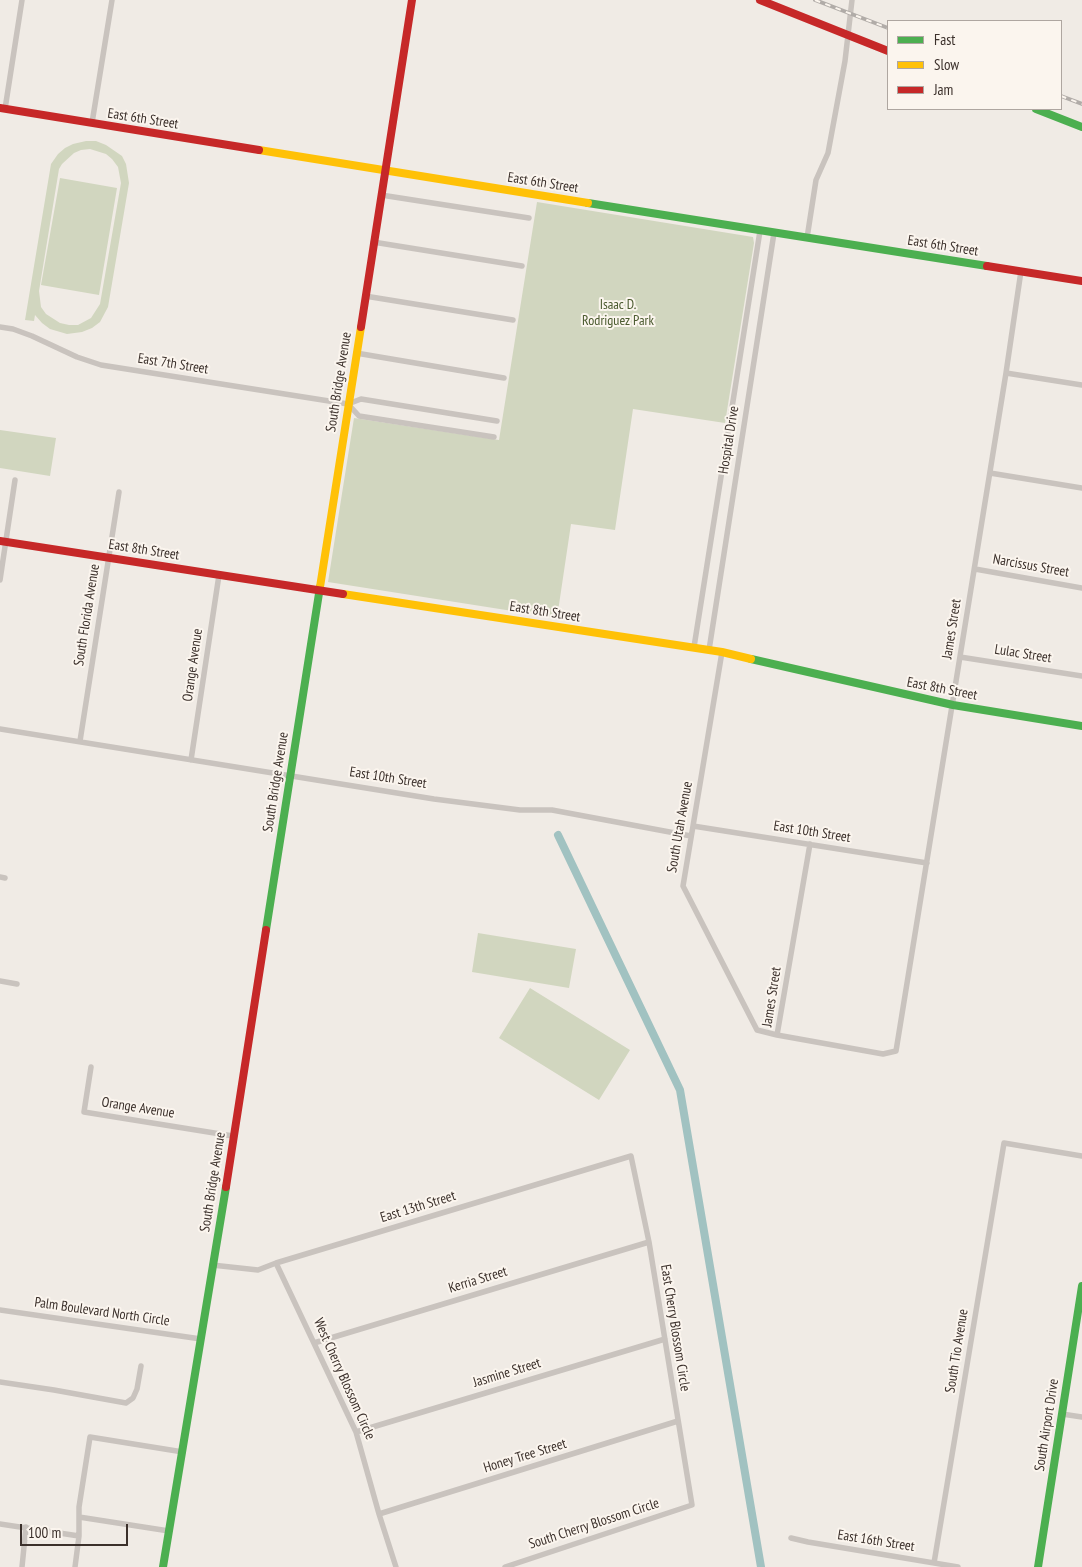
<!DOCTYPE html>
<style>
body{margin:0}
#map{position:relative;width:1082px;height:1567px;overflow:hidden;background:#f0ebe5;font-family:"PT Sans Narrow",sans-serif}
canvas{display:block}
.legend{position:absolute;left:887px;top:20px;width:175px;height:90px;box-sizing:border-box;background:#fbf5ee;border:1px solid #aea6a0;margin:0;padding:6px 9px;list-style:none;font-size:15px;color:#3b302b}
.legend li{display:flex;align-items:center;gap:10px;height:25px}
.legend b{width:25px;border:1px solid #aea6a0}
.scale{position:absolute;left:20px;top:1524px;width:108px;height:22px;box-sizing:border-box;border:2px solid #3b302b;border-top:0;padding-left:6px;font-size:15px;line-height:18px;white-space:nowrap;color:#3b302b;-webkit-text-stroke:4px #fbf5ee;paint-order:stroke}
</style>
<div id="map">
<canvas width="1082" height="1567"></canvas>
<ul class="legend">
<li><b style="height:6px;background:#4caf50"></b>Fast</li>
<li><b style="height:6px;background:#ffc107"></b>Slow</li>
<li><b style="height:6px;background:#c62828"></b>Jam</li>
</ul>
<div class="scale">100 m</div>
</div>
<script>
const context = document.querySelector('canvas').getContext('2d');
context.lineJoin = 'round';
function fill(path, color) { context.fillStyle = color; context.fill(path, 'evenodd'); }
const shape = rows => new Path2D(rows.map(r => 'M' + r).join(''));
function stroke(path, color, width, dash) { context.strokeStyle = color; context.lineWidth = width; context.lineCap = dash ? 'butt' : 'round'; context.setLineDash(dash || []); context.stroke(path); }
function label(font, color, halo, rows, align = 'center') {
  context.font = font + ' "PT Sans Narrow",sans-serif'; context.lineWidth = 4; context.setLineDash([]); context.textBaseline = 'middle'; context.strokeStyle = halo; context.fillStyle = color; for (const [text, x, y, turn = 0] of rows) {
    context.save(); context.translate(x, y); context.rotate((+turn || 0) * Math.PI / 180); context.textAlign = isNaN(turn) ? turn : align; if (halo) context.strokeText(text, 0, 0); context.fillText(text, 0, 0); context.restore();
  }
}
fill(shape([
 [86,141,96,141,106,145,122,156,126,164,129,183,108,307,100,322,92,328,82,332,67,334,50,329,42,323,35,315,34,321,25,320,51,164,58,154,65,148,73,144],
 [90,149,106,154,112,159,118,167,121,183,100,304,91,318,78,325,69,325,60,323,46,314,41,307,39,291,59,169,62,164,74,153,81,150],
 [60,178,117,188,99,295,41,285],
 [537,202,753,237,754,243,725,423,633,409,615,530,571,524,557,618,328,582,354,418,499,440],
 [0,430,56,438,50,476,0,468],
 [478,933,576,949,569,988,472,972],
 [530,988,630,1050,599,1100,499,1038]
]), '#d1d6bf');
stroke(shape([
 [558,835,680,1090,761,1567]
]), '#a1c2c1', 8);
stroke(shape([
 [5,109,22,0],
 [92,123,112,0],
 [381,195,529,218],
 [807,238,816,180,828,153,845,61,852,0],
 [373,242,522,266],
 [365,296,513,320],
 [0,327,13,329,32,336,77,357,101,365,348,404,361,399,497,421],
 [356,353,504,378],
 [1006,373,1082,385],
 [348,404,359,416,494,437],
 [990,473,1082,488],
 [975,569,1082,588],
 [0,580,15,480],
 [694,647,760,231],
 [709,650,774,233],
 [722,652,683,886,757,1030,777,1035],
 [960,657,1082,676],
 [0,729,434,799,520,810,552,810,691,836],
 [80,741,119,492],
 [191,760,219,575],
 [693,826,927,863],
 [810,844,777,1035,883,1054,896,1051,1006,373,1021,271],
 [0,877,5,878],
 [0,981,17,984],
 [91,1067,84,1112,233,1136],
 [276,1263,356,1432,379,1514,396,1567],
 [212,1265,258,1270,276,1263,631,1156,649,1242,692,1505,505,1567],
 [0,1310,201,1339],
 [314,1343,649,1242],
 [0,1382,54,1390,126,1403,133,1398,137,1389,141,1366],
 [1062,1414,1082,1417],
 [356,1432,665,1339],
 [379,1514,678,1421],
 [79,1517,79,1507,90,1437,183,1452],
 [0,1524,79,1536,79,1517,169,1531],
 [791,1538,808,1542,958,1567],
 [934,1563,1004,1143,1082,1156],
 [22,1567,26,1527],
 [75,1567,79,1536]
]), '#c9c3be', 5.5);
stroke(shape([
 [1036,109,1082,127],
 [588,203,987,266],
 [751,659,953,705,1082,726],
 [266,930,320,587],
 [163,1567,226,1187],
 [1038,1567,1082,1286]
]), '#4caf50', 8);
stroke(shape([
 [259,150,588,203],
 [320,587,361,327],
 [343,594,722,652,751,659]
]), '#ffc107', 8);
stroke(shape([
 [760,0,888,51],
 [0,108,259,150],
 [987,266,1082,281],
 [361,327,412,0],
 [0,541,343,594],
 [226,1187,266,930]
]), '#c62828', 8);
const rail = shape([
 [815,0,888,28],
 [1061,96,1082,104]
]);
stroke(rail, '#b1aca8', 4);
stroke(rail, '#fbf5ee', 2, [5.5]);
label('14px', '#3b302b', '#fbf5ee', [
 ["East 6th Street",143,119,9],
 ["East 6th Street",543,183,9],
 ["East 6th Street",943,246,9],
 ["East 7th Street",173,364,9],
 ["South Bridge Avenue",339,382,-81],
 ["Hospital Drive",729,440,-81],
 ["East 8th Street",144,550,9],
 ["Narcissus Street",1031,566,10],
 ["East 8th Street",545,612,9],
 ["South Florida Avenue",87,615,-81],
 ["James Street",952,629,-81],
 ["Lulac Street",1023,654,9],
 ["Orange Avenue",193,665,-82],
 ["East 8th Street",942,689,11],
 ["East 10th Street",388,778,9],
 ["South Bridge Avenue",276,782,-81],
 ["South Utah Avenue",680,827,-80],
 ["East 10th Street",812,832,9],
 ["James Street",772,997,-81],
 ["Orange Avenue",138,1108,9],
 ["South Bridge Avenue",213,1182,-81],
 ["East 13th Street",418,1207,-17],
 ["Kerria Street",478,1280,-17],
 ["Palm Boulevard North Circle",102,1312,8],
 ["East Cherry Blossom Circle",675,1328,81],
 ["South Tio Avenue",957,1351,-81],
 ["Jasmine Street",507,1373,-17],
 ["West Cherry Blossom Circle",344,1379,66],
 ["South Airport Drive",1047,1425,-81],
 ["Honey Tree Street",525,1456,-17],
 ["South Cherry Blossom Circle",594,1524,-18],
 ["East 16th Street",876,1541,9]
]);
label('14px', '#4a5a2e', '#fbf5ee', [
 ["Isaac D.",618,305],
 ["Rodriguez Park",618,321]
]);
</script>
